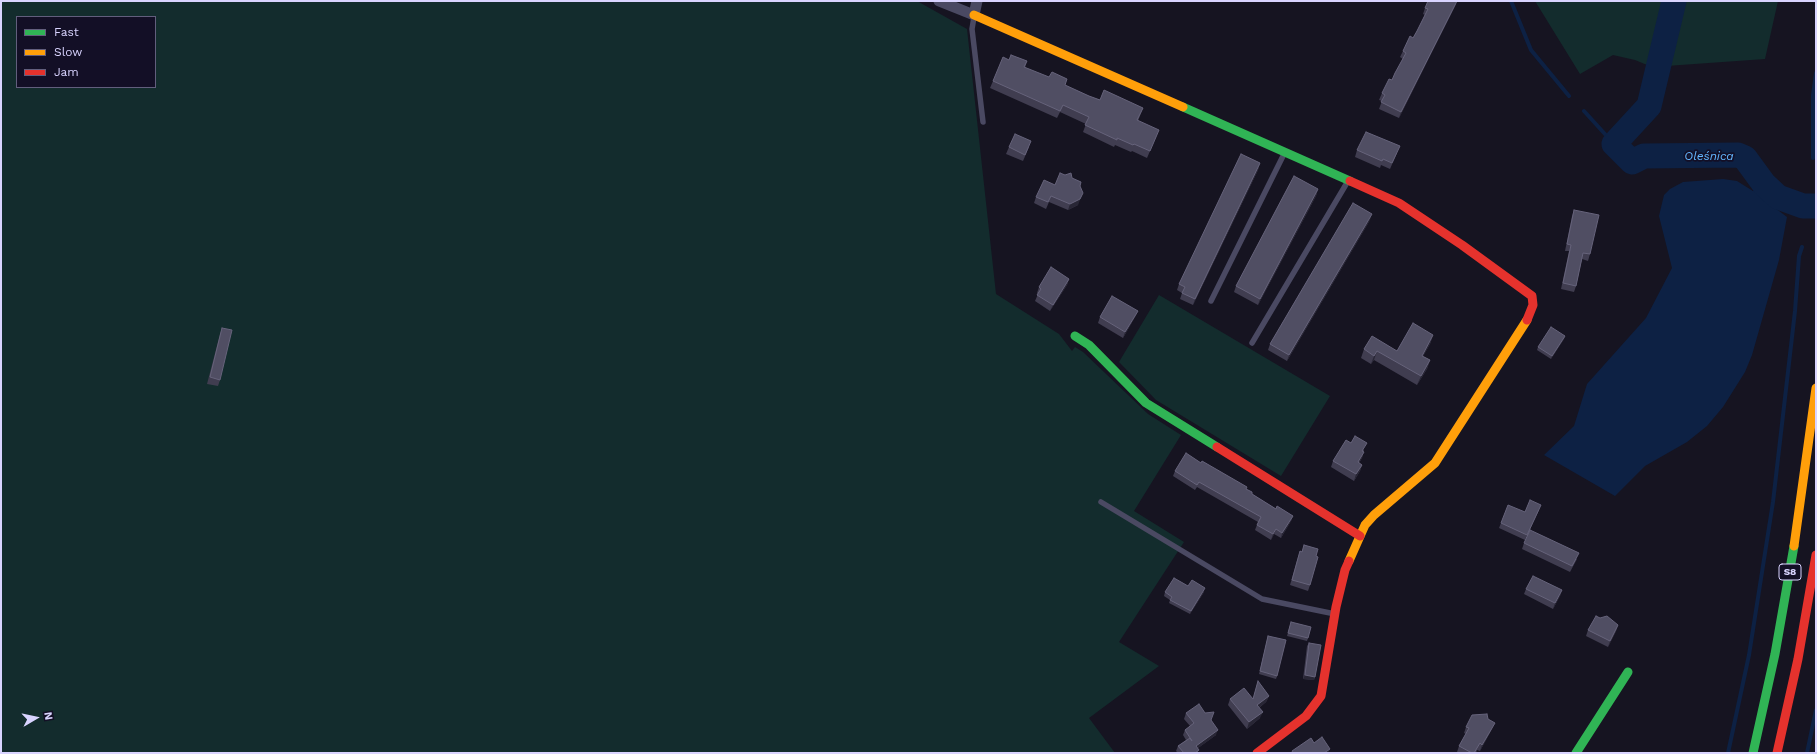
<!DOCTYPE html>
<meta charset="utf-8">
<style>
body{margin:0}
#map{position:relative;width:1817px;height:754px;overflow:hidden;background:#161421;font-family:"Work Sans",sans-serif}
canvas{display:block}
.frame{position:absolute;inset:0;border:2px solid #d9d4ff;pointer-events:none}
.legend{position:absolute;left:16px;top:16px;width:140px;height:72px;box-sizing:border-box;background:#130f26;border:1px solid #625e7d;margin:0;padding:5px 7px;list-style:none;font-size:12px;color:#d9d4ff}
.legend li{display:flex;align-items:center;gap:8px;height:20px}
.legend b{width:20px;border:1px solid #625e7d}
.north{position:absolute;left:16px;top:698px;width:40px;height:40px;-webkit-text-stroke:3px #130f26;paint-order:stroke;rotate:81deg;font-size:11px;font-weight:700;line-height:16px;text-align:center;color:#d9d4ff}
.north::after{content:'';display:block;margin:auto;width:14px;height:18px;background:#d9d4ff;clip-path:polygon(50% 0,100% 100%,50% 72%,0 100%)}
</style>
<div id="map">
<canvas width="1817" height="754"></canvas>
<div class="frame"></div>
<ul class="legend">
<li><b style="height:5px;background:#30b455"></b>Fast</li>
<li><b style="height:5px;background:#ff9f0a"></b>Slow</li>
<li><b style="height:5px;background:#e5322d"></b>Jam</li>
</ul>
<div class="north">N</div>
</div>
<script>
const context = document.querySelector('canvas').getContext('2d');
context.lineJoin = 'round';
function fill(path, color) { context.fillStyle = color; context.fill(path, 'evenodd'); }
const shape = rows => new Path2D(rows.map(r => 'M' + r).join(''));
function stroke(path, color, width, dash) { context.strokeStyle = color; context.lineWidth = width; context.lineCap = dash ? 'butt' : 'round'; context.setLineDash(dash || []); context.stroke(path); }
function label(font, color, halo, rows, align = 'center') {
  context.font = font + ' "Work Sans",sans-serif'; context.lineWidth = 3.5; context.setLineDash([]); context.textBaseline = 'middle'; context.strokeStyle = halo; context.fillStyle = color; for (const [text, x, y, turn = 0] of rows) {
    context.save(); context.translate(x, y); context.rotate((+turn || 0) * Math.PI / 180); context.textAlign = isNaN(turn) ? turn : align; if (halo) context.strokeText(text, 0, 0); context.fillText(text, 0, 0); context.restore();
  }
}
fill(shape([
 [1,1,917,1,967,29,996,294,1059,334,1072,351,1075,347,1083,352,1148,414,1181,435,1134,511,1184,542,1119,642,1159,666,1089,718,1115,753,1,753],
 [17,17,155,17,155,87,17,87],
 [1535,1,1778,1,1765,59,1652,67,1635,60,1613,55,1580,74],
 [1159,295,1330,396,1281,476,1156,400,1119,362]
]), '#132c2d');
fill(shape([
 [1723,179,1737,181,1753,191,1759,185,1765,192,1762,198,1787,217,1779,260,1752,355,1745,372,1723,407,1707,426,1687,442,1645,466,1615,496,1544,455,1574,426,1587,384,1646,318,1672,268,1659,216,1664,195,1670,189,1683,182]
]), '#0d2144');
stroke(shape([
 [1511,1,1531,50,1569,96],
 [1584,111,1614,144],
 [1813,158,1813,95,1816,73],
 [1728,753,1749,655,1773,502,1795,311,1799,256,1802,247],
 [1807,753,1816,710]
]), '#0d2144', 4);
stroke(shape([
 [1674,1,1649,106,1614,144,1632,162,1644,156,1738,155,1745,158,1764,184,1778,197,1803,206,1816,206]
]), '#0d2144', 25);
stroke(shape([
 [974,17,972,29,983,122],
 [1211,301,1284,154],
 [1252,343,1348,181],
 [1101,502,1262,599,1335,614]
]), '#4a4962', 5.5);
stroke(shape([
 [939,1,974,15,977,1]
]), '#4a4962', 11);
stroke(shape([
 [1183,107,1350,181],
 [1075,336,1089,345,1146,403,1217,447],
 [1576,753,1628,672],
 [1753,753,1775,654,1794,546]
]), '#30b455', 9);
stroke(shape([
 [974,15,1183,107],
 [1794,546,1816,388],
 [1349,561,1365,525,1374,515,1435,463,1527,320]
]), '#ff9f0a', 9);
stroke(shape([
 [1350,181,1399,203,1462,245,1532,296,1533,305,1527,320],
 [1217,447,1360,536],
 [1257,753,1306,716,1321,696,1336,607,1345,570,1349,561],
 [1777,753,1798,659,1816,555]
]), '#e5322d', 9);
fill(shape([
 [1456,4,1399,118,1379,109,1382,101,1379,100,1382,93,1392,80,1403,59,1400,57,1403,51,1413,38,1417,31,1425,15,1423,14,1425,8],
 [1009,60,1027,61,1025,68,1089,96,1100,100,1143,108,1138,121,1156,137,1147,158,1132,151,1131,152,1115,145,1114,147,1083,132,1086,124,1060,112,1057,118,990,88,993,81],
 [1009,147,1029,147,1023,161,1006,154],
 [1357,150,1397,153,1390,169,1381,165,1380,168,1355,157],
 [1260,163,1258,170,1193,305,1180,299,1182,293,1177,290,1179,284],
 [1072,178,1080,186,1078,205,1068,210,1049,202,1046,209,1034,203,1036,197,1055,185],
 [1318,189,1316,196,1258,305,1234,292,1236,286],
 [1574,210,1590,254,1588,261,1582,259,1576,286,1574,292,1561,289,1569,251,1565,251,1572,216],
 [1370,220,1287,361,1268,350,1270,344],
 [1069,279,1067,285,1050,311,1035,301,1038,294,1037,293,1039,287],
 [1138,311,1135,317,1123,338,1098,323,1100,317],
 [222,328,220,380,218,386,207,384,220,334],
 [1433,335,1430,344,1423,356,1430,360,1427,369,1417,385,1374,360,1371,364,1361,358,1364,349,1397,351],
 [1565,336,1564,339,1551,359,1537,350,1538,347],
 [1351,443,1364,450,1362,458,1359,463,1362,465,1360,471,1354,481,1331,467,1333,461],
 [1201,463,1246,489,1252,494,1276,509,1293,516,1291,521,1281,538,1274,534,1271,540,1255,530,1258,522,1197,487,1195,490,1173,476,1175,471],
 [1539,510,1525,540,1499,528,1501,523,1525,512],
 [1524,543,1577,559,1570,572,1522,549],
 [1304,545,1316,556,1310,585,1308,591,1290,585,1298,557,1300,551,1302,552],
 [1188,586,1204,592,1190,614,1169,603,1170,600,1164,596,1165,592],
 [1526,589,1562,590,1560,596,1553,609,1524,594],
 [1290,625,1308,638,1307,641,1287,636],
 [1618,625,1616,631,1608,647,1586,636,1588,630],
 [1268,636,1277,676,1276,679,1259,674],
 [1309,643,1315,677,1314,680,1303,679,1307,646],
 [1258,681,1269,696,1266,702,1259,708,1260,718,1247,729,1228,705,1230,699,1253,699],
 [1186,713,1211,720,1216,735,1198,748,1198,753,1178,753,1176,751,1178,746,1186,740,1183,735,1185,730,1190,726,1184,719],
 [1488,719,1492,729,1480,751,1477,750,1476,753,1459,753,1457,752,1459,746,1466,734,1464,733,1466,727]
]), '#403d50');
fill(shape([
 [1457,1,1456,4,1399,118,1401,112],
 [1260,163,1258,170,1193,305,1195,299],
 [1318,189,1316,196,1258,305,1260,299],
 [1083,193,1078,205,1068,210,1070,204],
 [1372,214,1370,220,1287,361,1289,355],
 [1069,279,1067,285,1050,311,1053,305],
 [1138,311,1135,317,1123,338,1125,332],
 [1433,335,1430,344,1419,364,1422,356],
 [1565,336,1564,339,1551,359,1552,356],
 [1377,351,1374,360,1371,364,1374,356],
 [1430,360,1427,369,1417,385,1421,376],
 [1364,452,1362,458,1355,468,1358,462],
 [1362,465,1360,471,1354,481,1356,474],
 [1541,505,1539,510,1525,540,1527,535],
 [1293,516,1291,521,1281,538,1282,533],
 [1276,529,1274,534,1271,540,1273,534],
 [1205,588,1204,592,1190,614,1191,611],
 [1562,590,1560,596,1553,609,1555,603],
 [1618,625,1616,631,1608,647,1610,641],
 [1305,675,1315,677,1314,680,1303,679],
 [1269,696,1266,702,1255,711,1257,705],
 [1263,712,1260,718,1247,729,1249,722],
 [1495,723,1492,729,1480,751,1482,745],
 [1218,730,1216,735,1194,751,1196,746],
 [1330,749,1328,753,1324,753]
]), '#282635');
const building = shape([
 [1428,1,1457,1,1401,112,1381,102,1385,95,1382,93,1389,79,1392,80,1395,73,1406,53,1403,51,1410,36,1413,38,1417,31,1428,9,1425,8,1428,1],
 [1011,55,1027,61,1024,67,1049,77,1052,72,1067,79,1065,85,1089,96,1100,100,1104,90,1143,108,1137,120,1159,130,1150,151,1134,144,1133,145,1117,138,1117,140,1085,125,1089,117,1063,105,1060,111,993,81,1003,57,1009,60,1011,55],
 [1366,132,1400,146,1392,163,1383,159,1382,161,1357,150,1366,132],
 [1015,134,1031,141,1025,155,1009,147,1015,134],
 [1241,154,1260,163,1195,299,1182,293,1185,287,1179,284,1241,154],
 [1060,173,1065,175,1071,173,1072,178,1081,182,1080,186,1083,193,1080,199,1070,204,1051,196,1048,202,1036,197,1044,180,1055,185,1060,173],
 [1294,176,1318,189,1260,299,1236,286,1294,176],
 [1353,203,1372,214,1289,355,1270,344,1353,203],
 [1574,210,1599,215,1590,254,1583,253,1576,286,1563,283,1571,245,1567,244,1574,210],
 [1051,267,1069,279,1053,305,1037,295,1041,289,1039,287,1051,267],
 [1112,296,1138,311,1125,332,1100,317,1112,296],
 [1413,323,1433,335,1422,356,1430,360,1421,376,1377,351,1374,356,1364,349,1372,336,1397,351,1413,323],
 [1551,327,1565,336,1552,356,1538,347,1551,327],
 [222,328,232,330,220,380,210,377,222,328],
 [1355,436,1367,443,1362,451,1364,452,1358,462,1362,465,1356,474,1333,461,1346,440,1351,443,1355,436],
 [1186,453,1201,463,1202,461,1247,487,1246,489,1252,492,1252,494,1276,509,1277,506,1293,516,1282,533,1276,529,1273,534,1257,525,1261,517,1199,482,1197,485,1175,471,1186,453],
 [1530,500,1541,505,1527,535,1501,523,1508,505,1525,512,1530,500],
 [1530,530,1579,553,1572,566,1524,543,1530,530],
 [1304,545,1318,549,1316,556,1318,557,1310,585,1292,580,1300,551,1302,552,1304,545],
 [1533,576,1562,590,1555,603,1526,589,1533,576],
 [1174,578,1188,586,1192,580,1205,588,1191,611,1170,600,1172,597,1165,592,1174,578],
 [1596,616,1600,618,1607,616,1618,625,1610,641,1588,630,1596,616],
 [1291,622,1311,627,1308,638,1288,633,1291,622],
 [1268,636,1286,640,1277,676,1260,671,1268,636],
 [1309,643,1321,645,1315,677,1305,675,1309,643],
 [1258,681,1269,696,1257,705,1263,712,1249,722,1230,699,1244,688,1253,699,1258,681],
 [1199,704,1205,713,1214,712,1211,720,1218,730,1196,746,1199,750,1195,753,1184,753,1178,746,1190,738,1192,741,1185,730,1194,723,1186,713,1199,704],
 [1487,714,1488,719,1495,723,1482,745,1480,743,1474,753,1472,753,1459,746,1469,728,1466,727,1472,715,1487,714],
 [1322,737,1330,749,1324,753,1293,753,1292,751,1311,738,1314,743,1322,737]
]);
fill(building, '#504e63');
stroke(building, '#66637b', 1);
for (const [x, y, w] of [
 [1790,572,22]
]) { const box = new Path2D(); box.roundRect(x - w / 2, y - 8, w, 16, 3); context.fillStyle = '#130f26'; context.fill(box); stroke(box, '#d9d4ff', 1); }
label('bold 10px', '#d9d4ff', null, [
 ["S8",1790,572]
]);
label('italic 12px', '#62b6ff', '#130f26', [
 ["Oleśnica",1709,156]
]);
</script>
